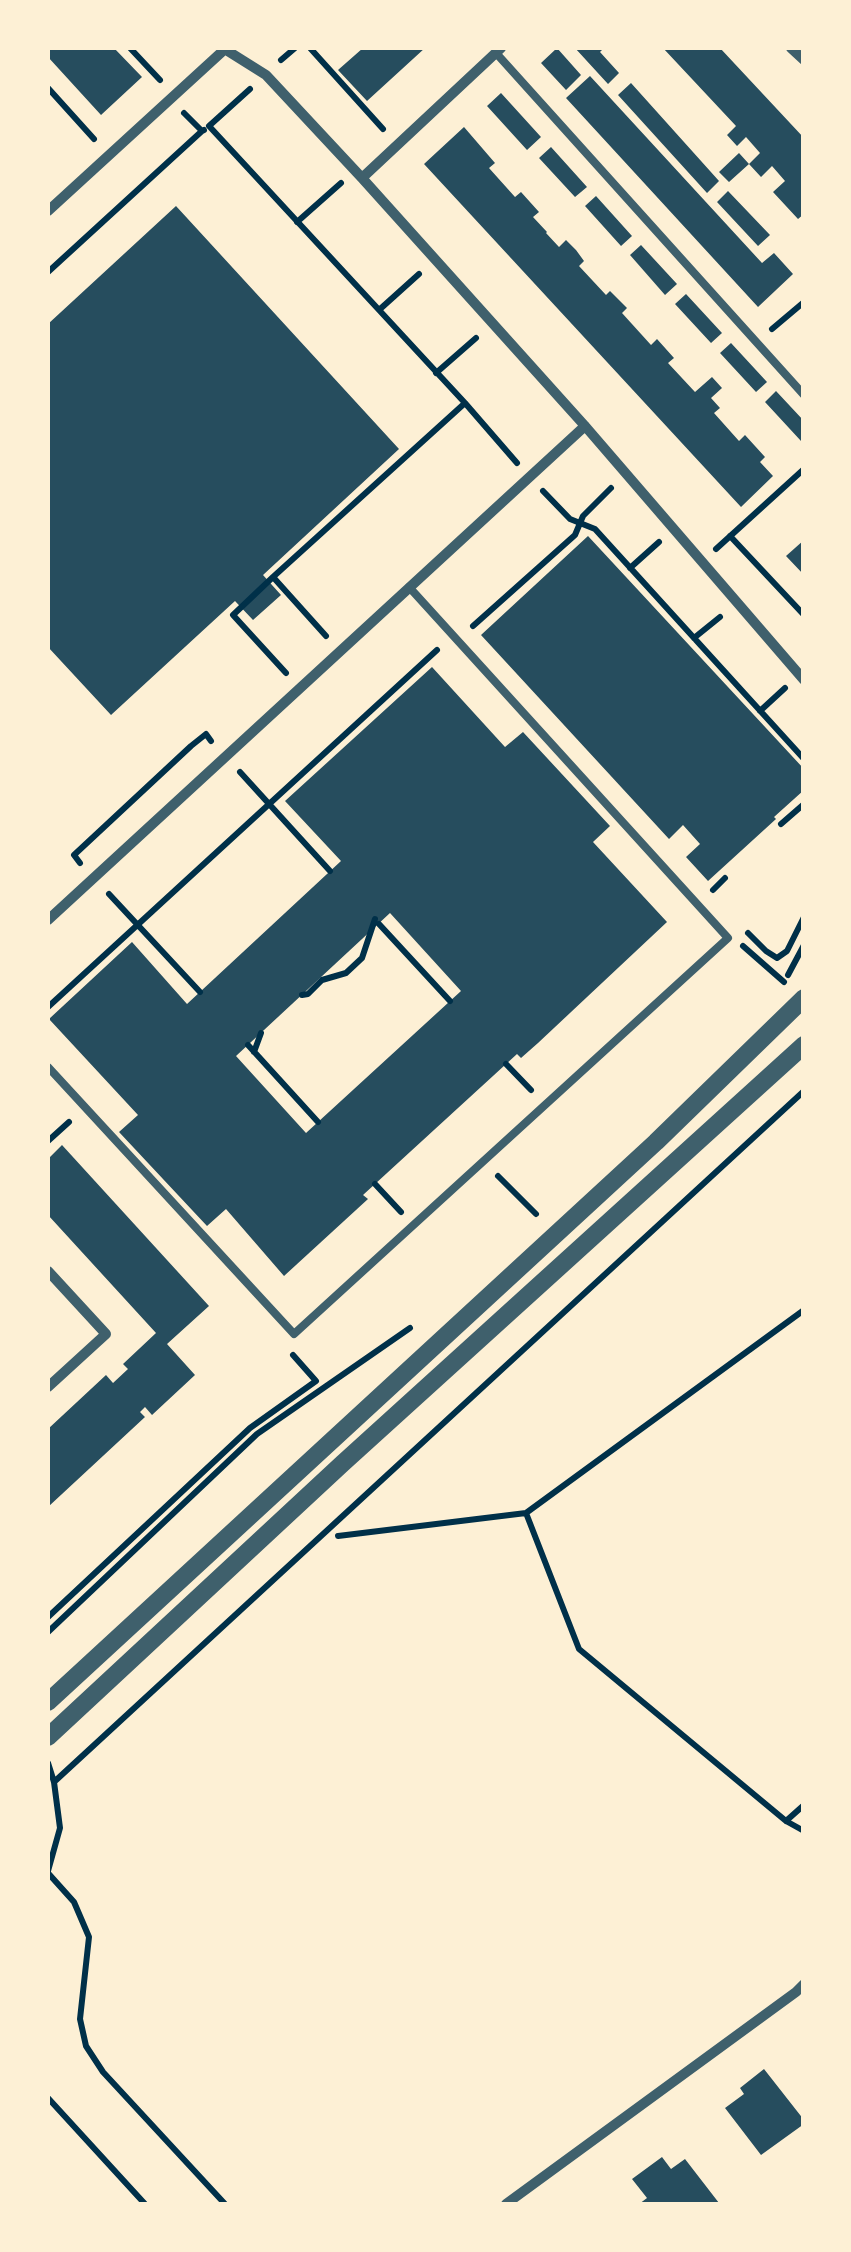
<!DOCTYPE html>
<style>
body{margin:0}
#map{position:relative;width:851px;height:2252px;overflow:hidden;background:#fdf0d5;font-family:Signika,sans-serif}
canvas{display:block}
.frame{position:absolute;inset:0;border:50px solid #fdf0d5;pointer-events:none}
</style>
<div id="map">
<canvas width="851" height="2252"></canvas>
<div class="frame"></div>
</div>
<script>
const context = document.querySelector('canvas').getContext('2d');
context.lineJoin = 'round';
function fill(path, color) { context.fillStyle = color; context.fill(path, 'evenodd'); }
const shape = rows => new Path2D(rows.map(r => 'M' + r).join(''));
function stroke(path, color, width, dash) { context.strokeStyle = color; context.lineWidth = width; context.lineCap = dash ? 'butt' : 'round'; context.setLineDash(dash || []); context.stroke(path); }
fill(shape([
 [48,48,114,48,142,77,101,115,48,57],
 [363,48,425,48,367,101,338,70],
 [557,48,581,75,566,90,541,63],
 [575,48,604,48,600,52,619,73,608,84],
 [663,48,720,48,804,138,804,214,798,219,773,192,785,181,772,166,761,177,749,164,760,153,746,137,737,146,727,135,736,126],
 [590,76,762,263,774,253,793,274,758,307,566,98],
 [631,83,719,181,707,193,618,95],
 [501,93,541,137,527,150,487,106],
 [464,127,495,163,489,168,515,197,521,192,539,212,533,217,547,232,546,233,559,247,566,240,576,250,584,261,579,266,606,295,610,291,627,308,622,313,651,345,657,339,674,358,668,363,695,392,712,377,722,388,711,398,720,408,714,413,739,441,745,435,765,457,760,462,773,476,741,507,424,164],
 [551,147,587,187,575,197,539,158],
 [739,153,749,164,729,182,719,172],
 [728,191,770,235,758,246,717,202],
 [596,196,632,236,621,246,585,206],
 [176,206,399,449,263,575,281,595,253,620,235,601,111,715,48,647,48,324],
 [641,245,677,284,665,295,630,255],
 [686,294,722,333,711,343,675,304],
 [731,343,767,382,756,392,720,353],
 [776,391,804,421,804,438,801,441,765,402],
 [588,536,804,769,804,790,774,817,776,819,708,881,686,857,700,844,683,825,669,839,481,635],
 [804,540,804,575,786,556],
 [432,667,505,747,523,732,610,826,593,842,667,922,538,1043,521,1058,517,1054,363,1195,368,1199,284,1276,226,1209,207,1226,119,1132,138,1115,49,1019,132,942,187,1004,341,861,285,801],
 [390,913,461,991,306,1133,236,1056],
 [62,1145,209,1306,167,1344,195,1375,152,1415,145,1407,140,1412,145,1417,48,1507,48,1429,106,1375,113,1383,128,1369,123,1364,156,1333,48,1215,48,1159],
 [764,2069,804,2120,804,2124,761,2155,725,2108,744,2094,740,2088],
 [662,2157,671,2169,685,2159,719,2203,639,2204,647,2198,632,2179]
]), '#264d5e');
stroke(shape([
 [130,48,160,80],
 [310,48,383,129],
 [281,60,295,48],
 [48,88,94,139],
 [250,89,209,126,465,403,517,463],
 [184,113,202,131,204,130],
 [297,222,341,183],
 [48,272,202,131],
 [379,310,419,274],
 [772,329,804,302],
 [436,373,476,338],
 [543,491,570,519,595,529,804,759],
 [730,536,804,615],
 [716,549,804,469],
 [630,568,659,542],
 [273,577,233,615,286,673],
 [473,626,575,535,583,516,611,488],
 [326,636,273,577,465,403],
 [694,638,720,617],
 [760,711,785,688],
 [240,772,330,871],
 [781,824,804,804],
 [80,863,74,855,191,746,206,734,211,741],
 [713,890,725,878],
 [109,894,200,992],
 [379,924,450,1001],
 [748,933,766,951,777,958,787,951,804,917],
 [743,946,784,982],
 [788,975,804,945],
 [302,995,308,994,322,980,346,973,362,958,375,919],
 [48,1007,437,650],
 [248,1045,318,1122],
 [254,1052,261,1033],
 [506,1064,531,1090],
 [48,1141,69,1122],
 [498,1176,536,1214],
 [375,1184,401,1212],
 [804,1310,526,1513,579,1649,786,1821,804,1831],
 [338,1536,526,1513],
 [48,1617,250,1428,316,1381,293,1355],
 [48,1632,257,1434,410,1328],
 [48,1763,54,1782,60,1828,48,1871],
 [54,1782,804,1091],
 [786,1821,804,1805],
 [48,1873,74,1902,89,1937,80,2019,86,2046,103,2072,225,2204],
 [48,2098,145,2204]
]), '#003049', 6);
stroke(shape([
 [496,53,804,395],
 [48,1067,294,1334,728,938,409,587]
]), '#3f606c', 8);
stroke(shape([
 [223,48,266,75,362,178,585,426,804,680],
 [791,48,804,60],
 [362,178,501,48],
 [48,211,225,49],
 [48,920,585,426],
 [48,1271,106,1334,48,1387],
 [506,2204,796,1992,804,1984]
]), '#3f606c', 10);
stroke(shape([
 [48,1702,656,1142,804,998],
 [48,1737,343,1463,804,1045]
]), '#3f606c', 18);
</script>
